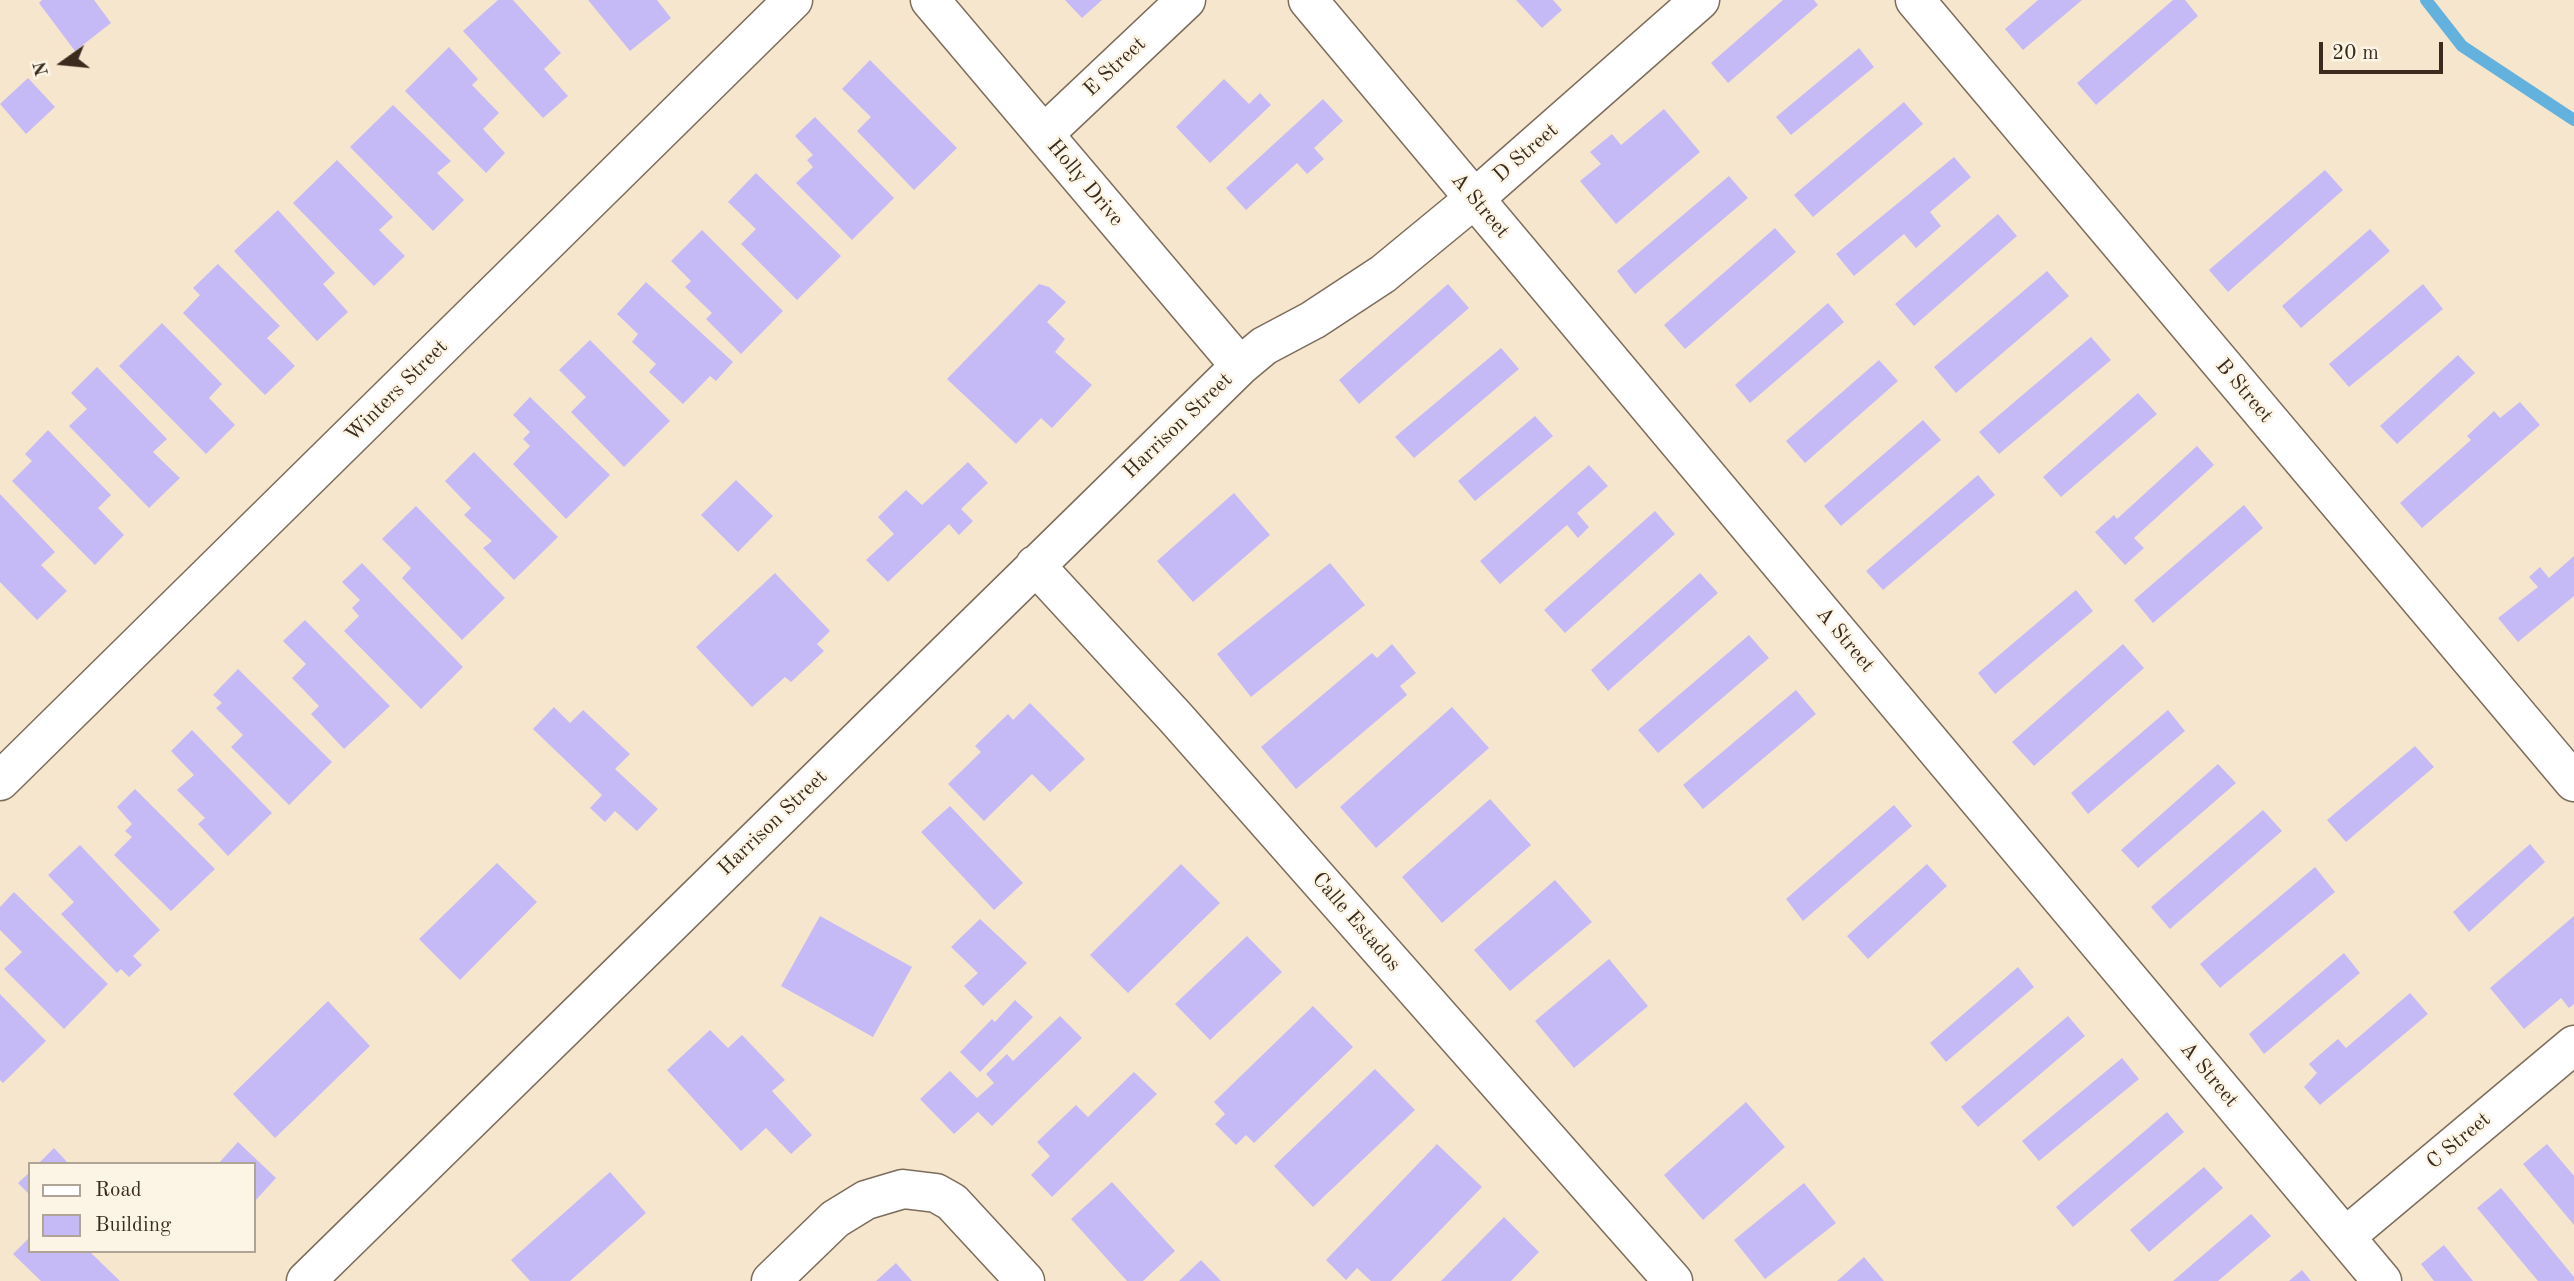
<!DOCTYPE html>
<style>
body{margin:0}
#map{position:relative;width:2574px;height:1281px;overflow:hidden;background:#f6e6cd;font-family:"Old Standard TT",serif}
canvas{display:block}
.legend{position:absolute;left:28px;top:1162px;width:228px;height:91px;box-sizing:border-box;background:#fcf5e5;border:2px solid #afa495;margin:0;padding:9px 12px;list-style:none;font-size:21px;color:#3b2a1e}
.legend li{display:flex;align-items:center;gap:14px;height:35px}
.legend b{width:35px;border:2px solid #afa495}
.north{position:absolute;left:28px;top:28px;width:70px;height:70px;-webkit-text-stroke:5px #fcf5e5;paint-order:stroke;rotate:255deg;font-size:19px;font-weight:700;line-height:28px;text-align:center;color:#3b2a1e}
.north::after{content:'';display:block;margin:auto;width:24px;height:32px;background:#3b2a1e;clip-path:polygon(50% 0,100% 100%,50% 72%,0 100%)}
.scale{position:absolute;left:2319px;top:42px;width:124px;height:32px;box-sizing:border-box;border:4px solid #3b2a1e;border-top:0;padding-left:9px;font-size:21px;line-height:24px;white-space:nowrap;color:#3b2a1e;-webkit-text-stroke:5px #fcf5e5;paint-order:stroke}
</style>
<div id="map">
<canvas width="2574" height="1281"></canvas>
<ul class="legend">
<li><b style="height:9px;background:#fff"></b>Road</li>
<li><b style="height:19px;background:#c5baf6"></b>Building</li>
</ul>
<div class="north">N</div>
<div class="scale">20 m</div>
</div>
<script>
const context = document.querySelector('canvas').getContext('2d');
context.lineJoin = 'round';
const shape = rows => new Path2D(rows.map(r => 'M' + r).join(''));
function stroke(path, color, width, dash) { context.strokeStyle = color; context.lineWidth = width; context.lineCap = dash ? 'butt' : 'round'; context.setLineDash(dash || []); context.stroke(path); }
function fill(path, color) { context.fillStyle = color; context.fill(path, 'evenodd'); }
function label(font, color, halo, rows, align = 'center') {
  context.font = font + ' "Old Standard TT",serif'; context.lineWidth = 5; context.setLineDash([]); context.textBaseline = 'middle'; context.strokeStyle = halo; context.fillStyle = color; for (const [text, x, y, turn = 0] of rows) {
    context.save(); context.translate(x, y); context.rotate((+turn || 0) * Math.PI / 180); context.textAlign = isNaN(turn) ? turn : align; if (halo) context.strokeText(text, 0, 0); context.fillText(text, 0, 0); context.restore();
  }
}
stroke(shape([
 [2426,0,2462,46,2574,120]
]), '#63b2dd', 12);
fill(shape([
 [42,0,94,0,111,23,75,51,39,3],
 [498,0,513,0,561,53,544,69,568,96,543,118,463,31],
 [588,0,657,0,671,18,630,51],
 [1065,0,1102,0,1082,18],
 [1516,0,1553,0,1562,10,1542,28],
 [1783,0,1814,0,1818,5,1728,83,1711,63],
 [2038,0,2082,0,2023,50,2005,29],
 [2173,0,2185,0,2198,16,2096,105,2077,83],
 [449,47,478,79,472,85,499,113,483,129,505,153,486,173,405,91],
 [1859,48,1874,67,1791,135,1776,117],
 [870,60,957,148,914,190,857,131,871,117,842,89],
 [28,78,55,107,26,134,0,104],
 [1224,79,1249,104,1260,93,1271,105,1210,163,1176,127],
 [1323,99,1343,121,1314,148,1324,159,1307,174,1297,163,1246,210,1226,188],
 [1904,102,1923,124,1813,217,1794,195],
 [393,105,451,161,437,173,464,200,433,231,350,147],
 [1664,109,1700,152,1616,224,1580,181,1601,164,1590,152,1612,134,1621,145],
 [815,117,894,198,852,240,796,183,813,167,807,160,813,155,795,136],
 [1954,157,1971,177,1930,212,1941,226,1916,248,1904,234,1854,276,1836,254],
 [337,160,393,217,379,230,405,256,374,286,293,203],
 [2325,170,2343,190,2228,292,2209,270],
 [756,173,841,256,797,300,741,244,756,229,728,202],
 [1729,176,1748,198,1635,294,1617,271],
 [278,210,335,273,323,284,348,312,317,341,234,251],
 [1998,214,2017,236,1914,326,1895,304],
 [1775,228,1796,252,1685,349,1664,325],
 [2370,229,2390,251,2301,328,2282,306],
 [702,230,783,311,741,354,706,319,712,313,685,287,691,281,671,261],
 [218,264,280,326,267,338,295,366,265,395,183,313,200,295,193,288],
 [2047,271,2069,296,1956,393,1934,367],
 [646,282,733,362,716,381,710,376,683,404,649,372,656,364,632,342,638,334,617,314],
 [1039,284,1049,287,1066,302,1047,322,1065,339,1055,352,1092,385,1052,428,1041,418,1016,444,947,379],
 [1448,284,1469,308,1359,404,1339,380],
 [2423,284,2443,309,2349,387,2329,364],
 [1828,303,1844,322,1750,403,1735,385],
 [162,323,222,384,209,398,235,425,206,454,119,366],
 [2091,337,2111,360,1999,454,1979,432],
 [590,340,670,421,624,467,571,412,586,397,559,370],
 [1501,348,1519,369,1414,458,1395,437],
 [2458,355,2475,373,2397,444,2380,426],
 [1879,360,1898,381,1805,463,1786,441],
 [97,367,167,439,153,452,180,478,149,508,69,426,87,409,71,393],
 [2138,393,2157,414,2061,497,2043,477],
 [530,397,610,475,566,519,513,464,530,446,523,439,530,432,513,415],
 [2520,402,2540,425,2422,528,2400,503,2471,440,2467,436,2494,411,2500,418],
 [1535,416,1553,436,1475,501,1458,481],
 [1923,420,1941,440,1841,526,1824,506],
 [48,430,111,495,98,508,124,535,95,565,12,481,32,461,25,454],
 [2197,446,2214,465,2134,538,2144,548,2125,565,2095,532,2114,515,2117,519],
 [474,452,558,537,514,580,483,548,492,541,464,515,471,508,445,481],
 [968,462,988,483,961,509,973,521,959,535,949,524,888,582,866,560,894,534,878,517,906,490,922,505],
 [1589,465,1608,486,1577,513,1589,527,1578,538,1567,525,1500,584,1480,561],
 [1978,475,1995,495,1883,590,1866,571],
 [736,480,773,516,738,552,701,515],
 [1234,493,1270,535,1193,602,1157,561],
 [0,494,55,552,41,565,67,591,37,620,0,582],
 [2244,505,2263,528,2153,623,2134,600],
 [416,506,505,598,462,640,402,578,411,568,382,539],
 [1655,511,1675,534,1565,633,1544,610],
 [2574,556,2574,596,2518,642,2498,618,2538,587,2529,577,2540,567,2549,578],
 [362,563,463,667,421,709,344,631,359,616,352,608,360,600,342,582],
 [1330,563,1365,605,1251,697,1217,654],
 [775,573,830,631,817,644,824,651,791,682,785,677,752,707,696,647],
 [1700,573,1718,593,1608,691,1591,670],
 [2076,590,2093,611,1995,694,1978,673],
 [305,620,390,706,344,749,311,714,319,706,292,678,306,664,283,641],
 [1749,635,1769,658,1658,753,1638,730],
 [1392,644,1416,673,1400,686,1407,695,1296,789,1261,747,1372,653,1377,658],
 [2123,644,2144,668,2034,766,2012,742],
 [238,669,332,762,289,805,231,747,243,735,216,708,222,703,213,695],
 [1796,690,1816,714,1703,809,1683,785],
 [1030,703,1085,759,1050,792,1032,774,984,821,948,784,981,752,975,746,1008,714,1013,720],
 [554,707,570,723,583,710,630,754,615,769,658,809,637,831,615,811,605,822,590,808,602,795,533,729],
 [1452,707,1489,748,1376,848,1340,807],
 [2168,710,2185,731,2088,814,2071,793],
 [192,730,272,813,228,856,198,824,205,818,177,790,194,775,171,751],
 [2415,746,2434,767,2346,842,2327,820],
 [2218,764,2236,783,2138,868,2121,850],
 [135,789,215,869,171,911,114,855,132,837,125,831,132,824,117,807],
 [1490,799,1531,845,1442,923,1402,877],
 [1894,805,1912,826,1803,921,1786,899],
 [950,806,1023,883,994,910,921,832],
 [2263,810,2282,831,2170,929,2151,907],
 [2530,844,2545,862,2469,932,2453,912],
 [80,845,160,930,133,956,142,965,129,977,121,969,117,973,61,914,74,902,48,875],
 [497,863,537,902,460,980,419,939],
 [1181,864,1220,903,1128,993,1090,955],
 [1927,864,1947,886,1868,959,1847,936],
 [2315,867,2335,892,2220,988,2200,964],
 [1555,880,1592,922,1510,991,1474,950],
 [14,892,108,984,64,1029,4,969,22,952,0,930,0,907],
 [820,916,912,967,873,1037,781,986],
 [2574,916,2574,1004,2569,1008,2561,998,2524,1029,2490,988],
 [980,919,1027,963,983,1006,964,986,978,973,951,947],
 [1247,936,1282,972,1210,1040,1175,1004],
 [2344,953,2360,973,2264,1054,2249,1034],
 [1609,959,1648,1006,1574,1068,1535,1021],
 [2018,967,2034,987,1946,1062,1930,1043],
 [2410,993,2428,1014,2320,1105,2304,1087,2317,1073,2309,1064,2338,1039,2346,1048],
 [0,994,46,1041,3,1083,0,1080],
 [1015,1000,1033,1017,980,1072,960,1052,992,1019,995,1022],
 [328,1001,370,1046,275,1138,233,1094],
 [1313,1006,1353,1047,1254,1143,1246,1135,1236,1145,1215,1124,1225,1114,1214,1102],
 [1060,1016,1082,1038,992,1126,978,1112,954,1134,920,1099,950,1071,977,1098,994,1083,986,1074,1007,1054,1013,1061],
 [2068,1016,2085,1036,1978,1127,1961,1107],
 [710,1030,728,1048,742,1035,785,1080,772,1091,812,1135,791,1154,766,1128,741,1151,667,1070],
 [2122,1058,2139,1079,2039,1161,2022,1141],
 [1375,1069,1415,1110,1313,1207,1274,1166],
 [1134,1072,1157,1094,1052,1197,1031,1175,1050,1156,1037,1142,1076,1105,1088,1117],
 [1746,1102,1785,1147,1703,1220,1664,1175],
 [2167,1112,2184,1132,2073,1227,2056,1207],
 [238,1142,276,1178,254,1202,254,1164,218,1164],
 [1437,1144,1482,1187,1391,1281,1371,1281,1357,1268,1346,1280,1326,1260],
 [2547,1144,2574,1176,2574,1225,2523,1164],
 [54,1148,69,1164,38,1164],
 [2204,1167,2223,1188,2149,1252,2130,1230],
 [30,1172,30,1195,18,1183],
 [610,1172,646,1213,570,1281,530,1281,511,1260],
 [1112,1182,1175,1251,1143,1281,1127,1281,1071,1219],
 [1804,1183,1836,1223,1765,1279,1734,1240],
 [2501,1188,2574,1277,2574,1281,2538,1281,2477,1208],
 [2251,1214,2271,1236,2218,1281,2173,1281],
 [1504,1217,1539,1252,1511,1281,1441,1281],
 [30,1237,30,1251,89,1251,120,1281,41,1281,13,1254],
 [2444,1245,2473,1281,2434,1281,2421,1264],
 [1864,1257,1884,1281,1837,1281],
 [1201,1260,1221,1281,1179,1281],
 [896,1263,912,1281,876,1281],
 [2302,1270,2311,1281,2289,1281]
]), '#c5baf6');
const minor = shape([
 [930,0,1240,366],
 [1308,0,2382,1281],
 [1915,0,2574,782],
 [1044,134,1186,0],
 [1035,565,1176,718,1673,1281],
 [0,781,793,0],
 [2345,1237,2574,1045],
 [306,1281,1240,366,1264,346,1313,320,1383,274,1474,199,1700,0],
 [771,1281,835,1219,866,1200,903,1189,936,1193,952,1202,1025,1281]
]);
stroke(minor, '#7c6c5b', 41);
stroke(minor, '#fff', 38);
label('21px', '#3b2a1e', '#fcf5e5', [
 ["E Street",1115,67,-43],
 ["D Street",1526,153,-41],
 ["Holly Drive",1085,183,50],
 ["A Street",1480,206,50],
 ["Winters Street",397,391,-45],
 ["B Street",2244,391,50],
 ["Harrison Street",1178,426,-44],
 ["A Street",1845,640,50],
 ["Harrison Street",773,823,-44],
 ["Calle Estados",1356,922,49],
 ["A Street",2209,1075,50],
 ["C Street",2459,1141,-40]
]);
</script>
